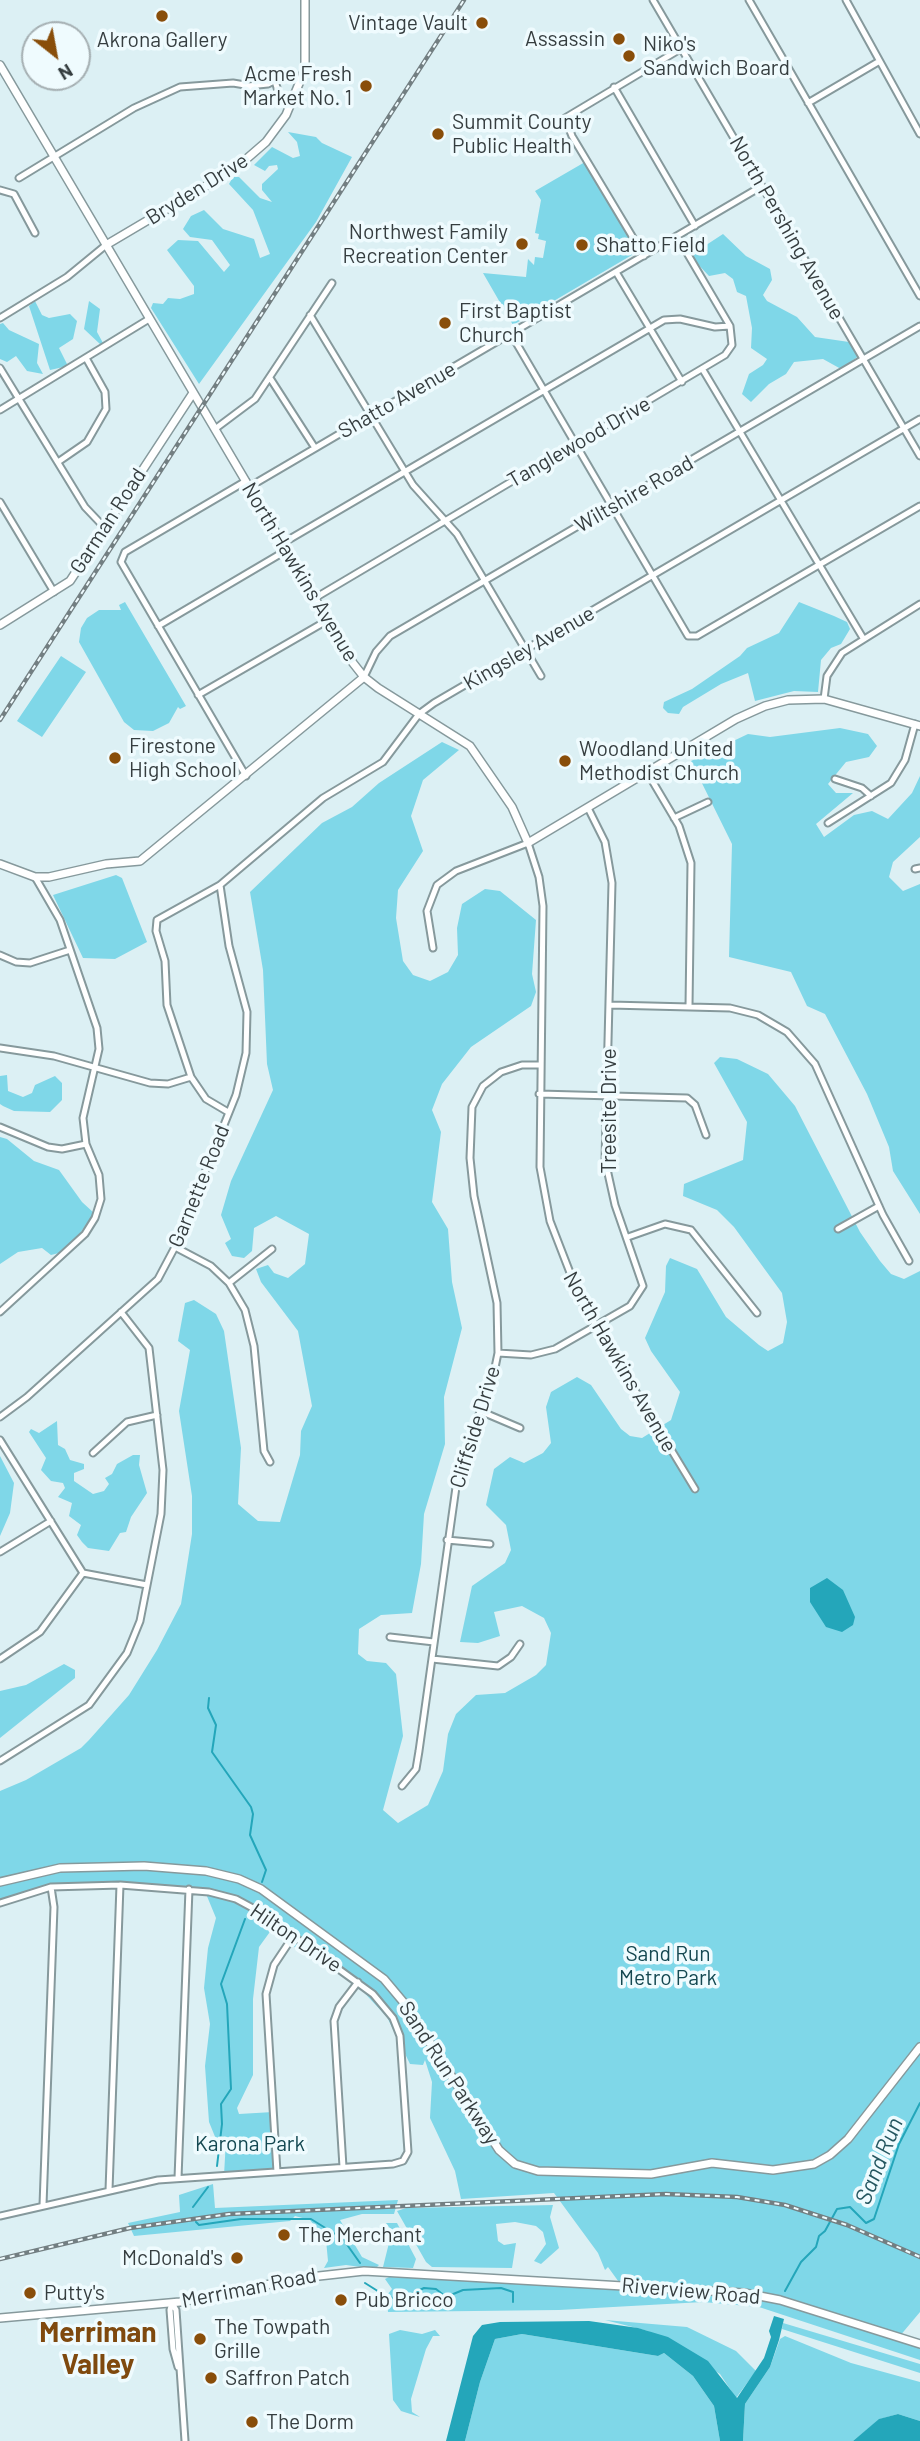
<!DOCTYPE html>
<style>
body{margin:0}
#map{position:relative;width:920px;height:2441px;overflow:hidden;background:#dcf0f4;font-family:Barlow,sans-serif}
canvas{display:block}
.north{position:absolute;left:21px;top:21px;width:70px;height:70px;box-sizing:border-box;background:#effbfe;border:2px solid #a5afb2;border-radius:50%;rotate:149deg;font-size:19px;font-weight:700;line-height:28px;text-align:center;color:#363e40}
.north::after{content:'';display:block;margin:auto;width:24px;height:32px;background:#894e0a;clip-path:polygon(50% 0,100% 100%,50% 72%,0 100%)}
</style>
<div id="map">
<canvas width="920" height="2441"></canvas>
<div class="north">N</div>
</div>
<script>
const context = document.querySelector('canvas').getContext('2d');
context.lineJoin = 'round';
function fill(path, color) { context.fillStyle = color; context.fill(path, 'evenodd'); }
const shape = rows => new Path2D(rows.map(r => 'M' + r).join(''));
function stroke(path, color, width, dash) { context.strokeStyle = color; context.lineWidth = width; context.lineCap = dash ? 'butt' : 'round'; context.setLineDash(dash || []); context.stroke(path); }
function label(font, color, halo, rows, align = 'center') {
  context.font = font + ' Barlow,sans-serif'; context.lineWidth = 7; context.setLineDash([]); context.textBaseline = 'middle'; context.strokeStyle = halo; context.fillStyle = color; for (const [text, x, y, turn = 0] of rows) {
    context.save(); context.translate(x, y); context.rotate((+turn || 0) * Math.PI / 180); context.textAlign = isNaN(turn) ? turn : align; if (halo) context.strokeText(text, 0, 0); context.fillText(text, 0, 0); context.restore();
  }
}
fill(shape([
 [288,132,316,137,322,143,352,157,316,222,199,384,151,308,153,303,163,304,168,298,180,299,194,294,194,286,167,250,178,240,198,241,224,272,230,265,212,240,190,237,183,229,191,216,204,210,223,229,254,239,260,258,270,254,253,210,229,184,233,177,239,177,260,198,272,202,262,190,262,184,278,169,277,165,269,166,265,171,254,165,272,147,293,158,300,156,297,142],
 [585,162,637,252,513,325,483,273,526,277,528,259,534,265,535,257,543,258,546,241,538,239,539,234,535,233,541,200,535,191],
 [723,234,746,256,770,269,772,280,763,295,767,301,797,317,815,337,849,342,860,355,841,369,823,359,794,362,786,374,769,384,751,402,742,394,749,374,763,365,767,359,751,348,752,328,746,296,737,292,733,279,725,273,709,276,693,259,694,253],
 [35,301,42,315,49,318,70,314,77,321,73,339,59,348,68,366,50,370,29,306],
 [89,301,100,309,97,332,103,343,101,345,84,329],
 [3,323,9,330,39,344,37,363,43,374,27,371,16,356,7,362,0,359,0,324],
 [125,602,186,706,180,709,178,707,169,723,153,731,134,730,124,722,79,642,81,628,87,618,99,610,121,610,119,605],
 [799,602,834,616,847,622,850,629,841,644,831,648,821,660,818,692,794,691,755,701,748,673,721,684,683,707,679,714,668,713,663,708,664,702,692,689,740,656,747,648,779,633],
 [61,656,86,672,42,737,17,721],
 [840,728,868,734,877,746,869,757,846,762,828,784,836,793,853,793,816,824,824,837,854,815,872,811,888,819,912,793,920,776,920,837,893,862,889,877,903,891,920,884,920,1214,893,1171,889,1147,867,1094,825,1014,807,1006,791,972,729,957,732,844,691,761,748,734,770,737],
 [442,742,459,750,423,780,411,816,423,851,398,890,396,918,403,961,413,975,430,981,448,972,458,955,457,928,462,904,485,889,500,891,536,920,532,974,536,992,531,1006,471,1047,442,1084,432,1110,441,1132,432,1202,448,1229,452,1282,462,1328,444,1397,445,1444,424,1514,421,1564,412,1613,381,1615,359,1629,358,1654,367,1661,386,1663,396,1674,403,1736,383,1810,398,1823,428,1805,443,1771,448,1734,456,1714,476,1695,505,1693,536,1675,546,1665,551,1633,544,1618,522,1606,494,1612,500,1636,478,1643,460,1642,472,1586,505,1563,511,1550,506,1525,486,1505,494,1469,510,1457,524,1463,543,1453,551,1443,546,1407,551,1392,577,1377,591,1385,621,1429,630,1436,642,1438,671,1420,680,1392,651,1351,645,1338,665,1292,666,1266,670,1258,697,1269,726,1317,759,1345,768,1351,783,1343,787,1322,782,1293,734,1227,717,1210,683,1196,684,1184,743,1160,747,1122,714,1063,720,1057,737,1059,768,1074,795,1106,860,1232,880,1261,891,1274,904,1279,920,1271,920,2312,899,2337,780,2300,621,2285,608,2267,605,2270,598,2253,554,2193,461,2199,455,2171,430,2118,432,2082,425,2060,423,2065,410,2064,387,2017,357,1985,297,1949,272,1929,259,1947,253,1999,253,2075,237,2108,239,2114,273,2112,277,2172,224,2175,226,2140,218,2144,209,2122,205,2066,210,2024,204,1988,208,1948,216,1918,204,1889,93,1882,62,1884,0,1900,0,1791,26,1780,81,1748,89,1740,129,1695,157,1650,181,1604,192,1534,192,1496,179,1411,190,1350,178,1341,185,1303,194,1300,216,1314,224,1331,241,1448,238,1504,258,1521,280,1522,300,1455,301,1431,312,1406,298,1331,261,1282,256,1269,268,1265,274,1273,288,1278,305,1264,309,1234,276,1216,254,1228,252,1251,244,1258,232,1256,225,1243,231,1239,221,1215,231,1181,273,1090,267,1064,263,970,250,892,322,823,352,807,379,783],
 [116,875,122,878,147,942,115,959,83,958,53,895],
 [7,1075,8,1091,23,1097,32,1093,35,1085,55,1076,62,1083,62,1100,50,1112,14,1111,3,1106,0,1104,0,1076],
 [0,1137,7,1139,34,1161,59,1170,82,1202,94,1213,78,1236,59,1253,51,1255,42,1248,18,1252,0,1264],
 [57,1421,58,1445,65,1449,70,1460,84,1464,84,1469,74,1473,74,1481,93,1494,104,1491,109,1484,105,1478,112,1474,117,1464,133,1455,140,1455,139,1465,147,1493,131,1517,126,1532,120,1533,109,1551,88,1548,82,1542,77,1535,81,1525,69,1516,72,1503,58,1497,65,1488,63,1483,51,1481,41,1470,46,1458,29,1432,31,1429,39,1433],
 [0,1456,14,1483,10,1513,0,1536],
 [64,1664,75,1670,75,1678,0,1738,0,1691,26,1685],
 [213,2184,215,2208,398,2200,394,2214,362,2214,340,2220,362,2257,379,2265,375,2269,346,2265,324,2268,328,2261,326,2240,310,2220,295,2216,290,2221,134,2236,128,2223,180,2212,179,2195],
 [553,2205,550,2217,559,2248,541,2264,534,2261,546,2244,543,2232,536,2226,515,2222,496,2224,498,2241,504,2245,516,2243,512,2268,432,2267,426,2262,397,2211,406,2208],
 [386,2223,397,2223,416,2259,413,2268,383,2267,392,2231],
 [389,2277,663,2290,758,2298,920,2346,920,2360,759,2307,703,2302,559,2310,388,2312,387,2295,392,2289,385,2279],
 [605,2320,687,2327,736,2351,756,2371,736,2398,720,2374,648,2331],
 [783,2323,920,2364,920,2373,782,2329],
 [400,2330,422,2334,435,2330,440,2336,433,2336,426,2349,411,2399,412,2412,420,2417,401,2411,393,2400,389,2334],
 [522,2334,658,2356,664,2353,693,2376,714,2406,720,2441,465,2441,480,2382,495,2339],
 [785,2336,851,2363,920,2382,920,2421,898,2414,880,2419,853,2441,743,2441,745,2404,770,2367,780,2339]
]), '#7fd7e8');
fill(shape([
 [827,1578,843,1590,855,1617,853,1625,842,1632,826,1627,810,1602,810,1588],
 [774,2316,784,2319,779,2340,770,2367,745,2404,743,2441,720,2441,714,2406,693,2376,664,2353,658,2356,522,2334,495,2339,480,2382,465,2441,446,2441,473,2336,482,2325,500,2322,589,2321,638,2328,668,2337,708,2361,737,2398,764,2358,771,2337,769,2331],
 [898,2414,920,2421,920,2441,853,2441,879,2419]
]), '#24a6ba');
stroke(shape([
 [209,1698,208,1708,216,1725,212,1752,251,1807,253,1814,250,1835,266,1870,262,1882],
 [217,2166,222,2124,221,2104,231,2089,227,2004,221,1984,245,1919],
 [193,2207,208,2187],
 [196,2222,199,2225,241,2219,311,2219,343,2239,360,2263],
 [365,2283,384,2295,399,2300,424,2288,436,2289,446,2297,463,2290,501,2288,513,2292,513,2302],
 [785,2291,801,2262,816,2247,819,2236,825,2231,837,2209,850,2207,866,2223,874,2219,899,2144,920,2103]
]), '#24a6ba', 2);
const street = shape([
 [653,0,920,456],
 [749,0,920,296],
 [846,0,920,134],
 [248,86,268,84,291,72],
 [614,87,695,226],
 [808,103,878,62],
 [19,178,134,108,180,87,233,83,245,85,266,101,272,101,278,91,275,81],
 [0,190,14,194,35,233],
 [644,256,572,136,565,118,682,48],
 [616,272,682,382],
 [310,315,413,485,457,534,541,676],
 [0,318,67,277,106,245],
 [511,334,688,636,697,636,920,506],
 [0,368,85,507,104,527],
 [703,370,863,638],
 [270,378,315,448],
 [0,410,149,319],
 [215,429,255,399,332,283],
 [58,462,87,442,106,409,105,392,86,358],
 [246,481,125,552,121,562,246,776],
 [249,487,762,186],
 [0,502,54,592],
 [283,543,664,320,680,319,715,327,730,326],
 [315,598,725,355,732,345,730,326,677,236],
 [158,626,287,550],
 [364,677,376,652,390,636,920,326],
 [198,695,328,620],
 [824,699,827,676,842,653,920,604],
 [647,772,679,826,691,863,689,1006],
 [835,779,862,788,871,796],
 [674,818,708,802],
 [828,823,891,783,905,760,915,724],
 [915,869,920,868],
 [433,948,427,911,437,885,456,871,528,843,539,877,543,906,540,1167,550,1221,581,1301,695,1489],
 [0,955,16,962,30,963,70,950],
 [610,1005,730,1008,758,1015,787,1032,815,1064,883,1215,909,1261],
 [0,1048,54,1056,150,1083,168,1084,191,1077],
 [539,1094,687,1098,695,1105,706,1135],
 [228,1112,206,1099,191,1077,167,1005,165,961,156,931,157,920,220,885,323,798,383,762,419,714,434,703,920,419],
 [0,1127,48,1147,62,1149,86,1144],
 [838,1229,879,1206],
 [628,1237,665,1224,691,1230,757,1313],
 [175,1247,211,1266,229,1283,245,1310,254,1346,264,1451,270,1462],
 [229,1283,272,1249],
 [0,1312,85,1234,95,1218,101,1199,99,1175,86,1144,83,1118,99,1049,97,1028,60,920,35,877],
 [498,1353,531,1355,555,1349,630,1306,643,1286,615,1205,605,1160,612,883,605,842,588,808],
 [480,1411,520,1428],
 [0,1417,27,1397,158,1279,175,1247,236,1095,246,1053,247,1012,229,946,220,885],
 [0,1440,83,1573,147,1585],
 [93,1453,127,1422,157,1415],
 [447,1540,490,1544],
 [0,1552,51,1521],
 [390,1637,434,1642],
 [0,1659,40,1632,83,1573],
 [432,1659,498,1666,511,1657,520,1644],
 [0,1761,89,1705,127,1653,140,1621,161,1514,163,1470,149,1348,121,1312],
 [402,1786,416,1769,419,1751,457,1480,473,1428,491,1387,498,1353,497,1303,474,1196,470,1158,472,1107,483,1086,501,1072,522,1065,539,1065],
 [0,1903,51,1887,120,1885,209,1892,236,1899,260,1912,373,1994,393,2018,400,2036,408,2152,403,2161,393,2164,158,2180,0,2216],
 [343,2167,334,2021,339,2007,358,1982],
 [277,2172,266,1994,274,1965,294,1935],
 [178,2178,189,1889],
 [109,2190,120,1885],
 [43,2205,54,1907,51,1887],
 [172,2303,176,2310,185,2441],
 [172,2303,170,2310,173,2349,178,2367]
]);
const secondary = shape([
 [0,65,353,663,364,677,378,688,470,746,512,807,528,843,736,719,765,706,788,700,824,699,920,726],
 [106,245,236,168,266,142,286,115,305,69,305,0],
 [0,625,70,581,193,393],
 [0,864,35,877,49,877,106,864,140,861,364,677],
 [0,1882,60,1868,144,1866,206,1871,239,1879,261,1889,384,1979,405,2004,499,2150,515,2164,538,2171,651,2174,712,2163,773,2170,814,2164,830,2155,848,2139,920,2047],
 [0,2318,180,2302,301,2278,364,2271,744,2293,780,2300,920,2344]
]);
stroke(street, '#86999c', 9);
stroke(secondary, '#86999c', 10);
stroke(street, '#fff', 5);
stroke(secondary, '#fff', 7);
const rail = shape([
 [0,720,464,0],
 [0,2259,130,2228,229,2214,666,2194,737,2197,785,2205,847,2225,920,2257]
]);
stroke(rail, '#737f82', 4.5);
stroke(rail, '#effbfe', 2, [5]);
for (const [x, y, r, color] of [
 [162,16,7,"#894e0a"],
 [482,23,7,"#894e0a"],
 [619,39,7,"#894e0a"],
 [629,56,7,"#894e0a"],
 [366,86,7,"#894e0a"],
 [438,134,7,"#894e0a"],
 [522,244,7,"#894e0a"],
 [582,245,7,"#894e0a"],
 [445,323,7,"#894e0a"],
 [115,758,7,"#894e0a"],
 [565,761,7,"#894e0a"],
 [284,2235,7,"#894e0a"],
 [237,2258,7,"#894e0a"],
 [30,2293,7,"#894e0a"],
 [341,2300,7,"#894e0a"],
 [200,2339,7,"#894e0a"],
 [211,2378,7,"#894e0a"],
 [252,2422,7,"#894e0a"]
]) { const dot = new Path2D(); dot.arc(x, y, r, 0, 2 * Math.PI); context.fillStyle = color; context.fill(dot); stroke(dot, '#effbfe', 2.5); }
label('21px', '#363e40', '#effbfe', [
 ["Vintage Vault",468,23,"right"],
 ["Assassin",605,39,"right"],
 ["Akrona Gallery",162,40,"center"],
 ["Niko's",643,44],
 ["Sandwich Board",643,68],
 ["Acme Fresh",352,74,"right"],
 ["Market No. 1",352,98,"right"],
 ["Summit County",452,122],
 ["Public Health",452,146],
 ["Northwest Family",508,232,"right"],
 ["Recreation Center",508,256,"right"],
 ["Shatto Field",596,245],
 ["First Baptist",459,311],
 ["Church",459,335],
 ["Firestone",129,746],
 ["High School",129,770],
 ["Woodland United",579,749],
 ["Methodist Church",579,773],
 ["The Merchant",298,2235],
 ["McDonald's",223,2258,"right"],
 ["Putty's",44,2293],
 ["Pub Bricco",355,2300],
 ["The Towpath",214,2327],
 ["Grille",214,2351],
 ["Saffron Patch",225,2378],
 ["The Dorm",266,2422]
], 'left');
label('21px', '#363e40', '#effbfe', [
 ["Bryden Drive",197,189,-32],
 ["North Pershing Avenue",787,228,60],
 ["Shatto Avenue",397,400,-30],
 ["Tanglewood Drive",579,442,-30],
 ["Wiltshire Road",634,494,-30],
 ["Garman Road",108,521,-57],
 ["North Hawkins Avenue",300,572,59],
 ["Kingsley Avenue",529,648,-30],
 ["Treesite Drive",609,1111,-90],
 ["Garnette Road",199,1186,-68],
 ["North Hawkins Avenue",620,1362,60],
 ["Cliffside Drive",475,1427,-73],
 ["Hilton Drive",296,1938,34],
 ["Sand Run Parkway",449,2073,57],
 ["Merriman Road",249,2288,-11],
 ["Riverview Road",691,2291,5]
]);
label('21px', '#144851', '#effbfe', [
 ["Sand Run",668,1954],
 ["Metro Park",668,1978],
 ["Karona Park",250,2144]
]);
label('italic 23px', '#255760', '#effbfe', [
 ["Sand Run",879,2161,-68]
]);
label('bold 28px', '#7f490e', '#effbfe', [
 ["Merriman",98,2333],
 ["Valley",98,2365]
]);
</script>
